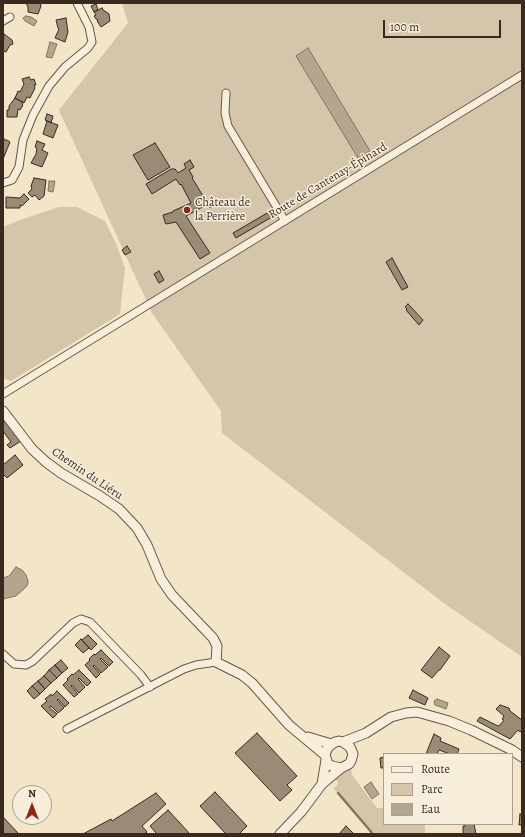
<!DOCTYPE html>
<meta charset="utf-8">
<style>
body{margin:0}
#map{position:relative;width:525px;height:837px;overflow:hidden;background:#f3e5c7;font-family:Alegreya,serif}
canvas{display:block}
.frame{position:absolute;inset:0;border:4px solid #3a2921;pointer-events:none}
.legend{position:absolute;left:383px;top:753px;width:130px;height:72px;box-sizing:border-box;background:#f7eedb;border:1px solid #ab9f91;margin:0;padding:5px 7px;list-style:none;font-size:12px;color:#3a2921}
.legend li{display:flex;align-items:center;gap:8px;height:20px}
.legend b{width:20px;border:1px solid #ab9f91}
.north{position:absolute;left:12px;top:785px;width:40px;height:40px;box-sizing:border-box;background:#f7eedb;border:1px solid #ab9f91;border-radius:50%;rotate:0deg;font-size:11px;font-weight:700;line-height:16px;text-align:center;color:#3a2921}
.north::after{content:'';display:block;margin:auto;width:14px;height:18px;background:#8f2418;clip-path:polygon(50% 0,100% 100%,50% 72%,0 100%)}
.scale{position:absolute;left:383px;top:20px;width:118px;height:18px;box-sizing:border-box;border:2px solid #3a2921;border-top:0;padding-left:5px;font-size:12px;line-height:14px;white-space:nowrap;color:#3a2921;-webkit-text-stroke:3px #f7eedb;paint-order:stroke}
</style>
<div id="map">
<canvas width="525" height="837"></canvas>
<div class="frame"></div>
<ul class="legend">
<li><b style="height:5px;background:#f7eedb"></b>Route</li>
<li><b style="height:11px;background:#d4c5ab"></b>Parc</li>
<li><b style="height:11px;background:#b4a58f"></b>Eau</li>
</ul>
<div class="north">N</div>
<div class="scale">100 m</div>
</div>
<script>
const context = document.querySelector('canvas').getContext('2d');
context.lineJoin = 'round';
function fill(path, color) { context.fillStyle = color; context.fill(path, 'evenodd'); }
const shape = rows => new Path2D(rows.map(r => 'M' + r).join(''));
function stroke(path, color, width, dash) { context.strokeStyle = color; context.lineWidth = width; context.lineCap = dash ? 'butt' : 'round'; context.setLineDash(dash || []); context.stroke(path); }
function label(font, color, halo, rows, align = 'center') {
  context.font = font + ' Alegreya,serif'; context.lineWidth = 3; context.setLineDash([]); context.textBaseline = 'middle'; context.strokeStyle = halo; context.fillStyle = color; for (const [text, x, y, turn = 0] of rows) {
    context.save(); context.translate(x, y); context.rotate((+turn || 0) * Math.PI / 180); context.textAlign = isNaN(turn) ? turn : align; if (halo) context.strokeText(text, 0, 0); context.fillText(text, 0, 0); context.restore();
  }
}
fill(shape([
 [122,3,522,3,522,657,445,604,222,433,221,411,152,313,59,110,128,23],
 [59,207,77,207,105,221,117,246,125,268,120,314,11,381,3,378,3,227,23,219],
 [351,768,352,775,377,808,384,808,384,824,425,824,425,834,375,834,333,788,337,786,338,782,334,778,340,773,348,771]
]), '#d4c5ab');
const water = shape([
 [26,16,31,17,37,21,34,26,25,21,23,18,26,16],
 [50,42,57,44,52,58,46,57,50,42],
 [308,48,370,151,358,158,296,56,308,48],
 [49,181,55,181,53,192,48,191,49,181],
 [16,567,22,570,26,575,28,581,28,584,26,587,16,596,3,599,3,578,9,576,16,567],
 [437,699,448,703,446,709,435,705,434,701,437,699],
 [371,782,379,794,372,799,364,787,371,782]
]);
fill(water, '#b4a58f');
stroke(water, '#837363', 1);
stroke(shape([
 [338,793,373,834]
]), '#837363', 2.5);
const building = shape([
 [26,3,40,3,41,6,38,14,28,12,28,7,26,3],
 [96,4,98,10,94,12,91,6,96,4],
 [102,8,104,11,105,11,109,14,110,21,101,27,97,21,98,21,97,19,96,19,94,16,96,15,94,12,102,8],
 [66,18,68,32,65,42,55,38,59,29,58,28,56,20,66,18],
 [4,34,12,40,13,44,10,45,6,52,4,51,3,52,4,34],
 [29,77,31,80,34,79,36,85,34,85,35,88,30,98,27,97,24,103,15,98,18,91,20,92,24,84,22,79,29,77],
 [15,98,23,102,22,104,23,105,20,110,18,109,17,117,7,117,7,110,9,110,9,106,15,98],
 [47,114,53,116,51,123,45,120,47,114],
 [47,121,58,125,53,138,43,134,47,121],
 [3,137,4,138,4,140,7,140,10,142,3,159,3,137],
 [37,141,45,144,42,150,48,153,42,167,31,163,36,154,37,148,35,147,37,141],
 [155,143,170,167,148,180,133,155,155,143],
 [190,160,194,167,189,170,193,177,192,178,203,196,204,195,207,200,212,197,216,204,210,208,208,204,186,216,210,253,200,259,176,222,166,224,165,222,163,215,173,212,173,211,191,203,181,184,180,185,176,179,152,194,146,184,171,169,175,169,178,173,186,168,184,164,190,160],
 [34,178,46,180,44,196,39,200,35,195,32,197,28,193,32,189,31,186,34,178],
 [24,194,29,199,22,206,20,205,20,208,6,208,6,197,20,198,24,194],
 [269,212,272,217,236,238,233,233,269,212],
 [127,246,131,252,125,255,122,250,127,246],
 [392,258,408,287,402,290,386,262,392,258],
 [159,271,164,280,159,283,154,274,159,271],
 [408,304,423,320,419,325,406,310,407,309,405,307,408,304],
 [3,416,21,441,10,448,7,445,11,442,3,431,3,416],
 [15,455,23,465,7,478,3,474,3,465,15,455],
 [88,635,97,644,91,650,82,640,88,635],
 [81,639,89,648,83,653,75,645,81,639],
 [439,647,450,656,440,670,439,670,432,678,421,670,439,647],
 [101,650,113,662,109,666,101,658,100,659,108,667,101,673,94,665,93,666,100,674,96,678,85,665,90,660,89,659,94,654,95,655,101,650],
 [61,660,68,668,62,673,55,665,61,660],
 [55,665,62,673,57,678,49,670,55,665],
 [49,670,57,678,51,683,44,676,49,670],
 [79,670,91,682,87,686,79,678,78,679,85,687,79,693,72,685,71,686,78,694,74,697,63,685,68,680,67,679,72,674,73,675,79,670],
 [44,676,51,683,45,689,38,681,44,676],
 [38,681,45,689,40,694,32,686,38,681],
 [32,686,40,694,34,699,27,691,32,686],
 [413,690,428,698,425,705,409,698,413,690],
 [57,691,69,703,65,707,58,699,57,700,64,708,58,713,51,706,49,707,57,714,53,718,41,706,47,701,45,699,51,694,52,696,57,691],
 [500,705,509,708,510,711,522,720,522,730,520,732,518,730,510,739,477,721,480,717,498,726,500,725,504,720,502,719,504,716,496,709,500,705],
 [257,733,297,776,287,785,292,790,280,801,235,753,257,733],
 [434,734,441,738,440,741,459,749,457,754,450,754,439,750,437,754,426,754,434,734],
 [384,757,384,768,381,768,380,758,384,757],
 [215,792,247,826,239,834,226,834,200,806,215,792],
 [156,793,166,804,142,826,147,832,144,834,83,834,111,819,112,821,156,793],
 [168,810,190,834,157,834,150,826,168,810],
 [520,814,522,814,522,825,519,825,520,814],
 [3,817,19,834,3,834,3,817],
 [465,824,474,824,476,834,463,834,463,826,465,826,465,824],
 [346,826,354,834,339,834,346,826]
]);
fill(building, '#9a8b77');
stroke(building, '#3a2921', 1);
const minor = shape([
 [3,21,10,17],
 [226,93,225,113,228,126,285,221],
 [3,183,12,180,19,167,23,140,33,115,49,86,65,67,88,48,92,42,89,27,77,3],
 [3,394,522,75],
 [3,654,14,664,26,665,33,661,73,623,81,619,90,622,141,675,150,687],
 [67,729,184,669,196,665,216,662]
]);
const tertiary = shape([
 [3,411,32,449,46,462,61,473,100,496,119,509,137,528,147,545,161,579,172,595,213,638,217,646,216,662,242,675,252,683,289,725,325,755],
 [308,737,331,744],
 [343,742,366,733,391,717,406,713,417,712,449,721,471,730,512,750,522,757],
 [322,784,326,760],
 [280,834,301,812,322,784,341,768,349,764,351,761,353,754,350,747,343,742,339,741,335,742,328,747,325,755,328,764,332,766,341,768]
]);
stroke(minor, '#68584a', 9);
stroke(tertiary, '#68584a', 11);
stroke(minor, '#f7eedb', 7);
stroke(tertiary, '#f7eedb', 9);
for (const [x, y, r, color] of [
 [187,210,4,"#8f2418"]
]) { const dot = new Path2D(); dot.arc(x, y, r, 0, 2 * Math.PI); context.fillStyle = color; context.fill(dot); stroke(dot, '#f7eedb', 1.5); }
label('12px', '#3a2921', '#f7eedb', [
 ["Route de Cantenay-Épinard",328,181,-31],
 ["Chemin du Liéru",87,474,34]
]);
label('12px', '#3a2921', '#f7eedb', [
 ["Château de",195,203],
 ["la Perrière",195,217]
], 'left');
</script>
